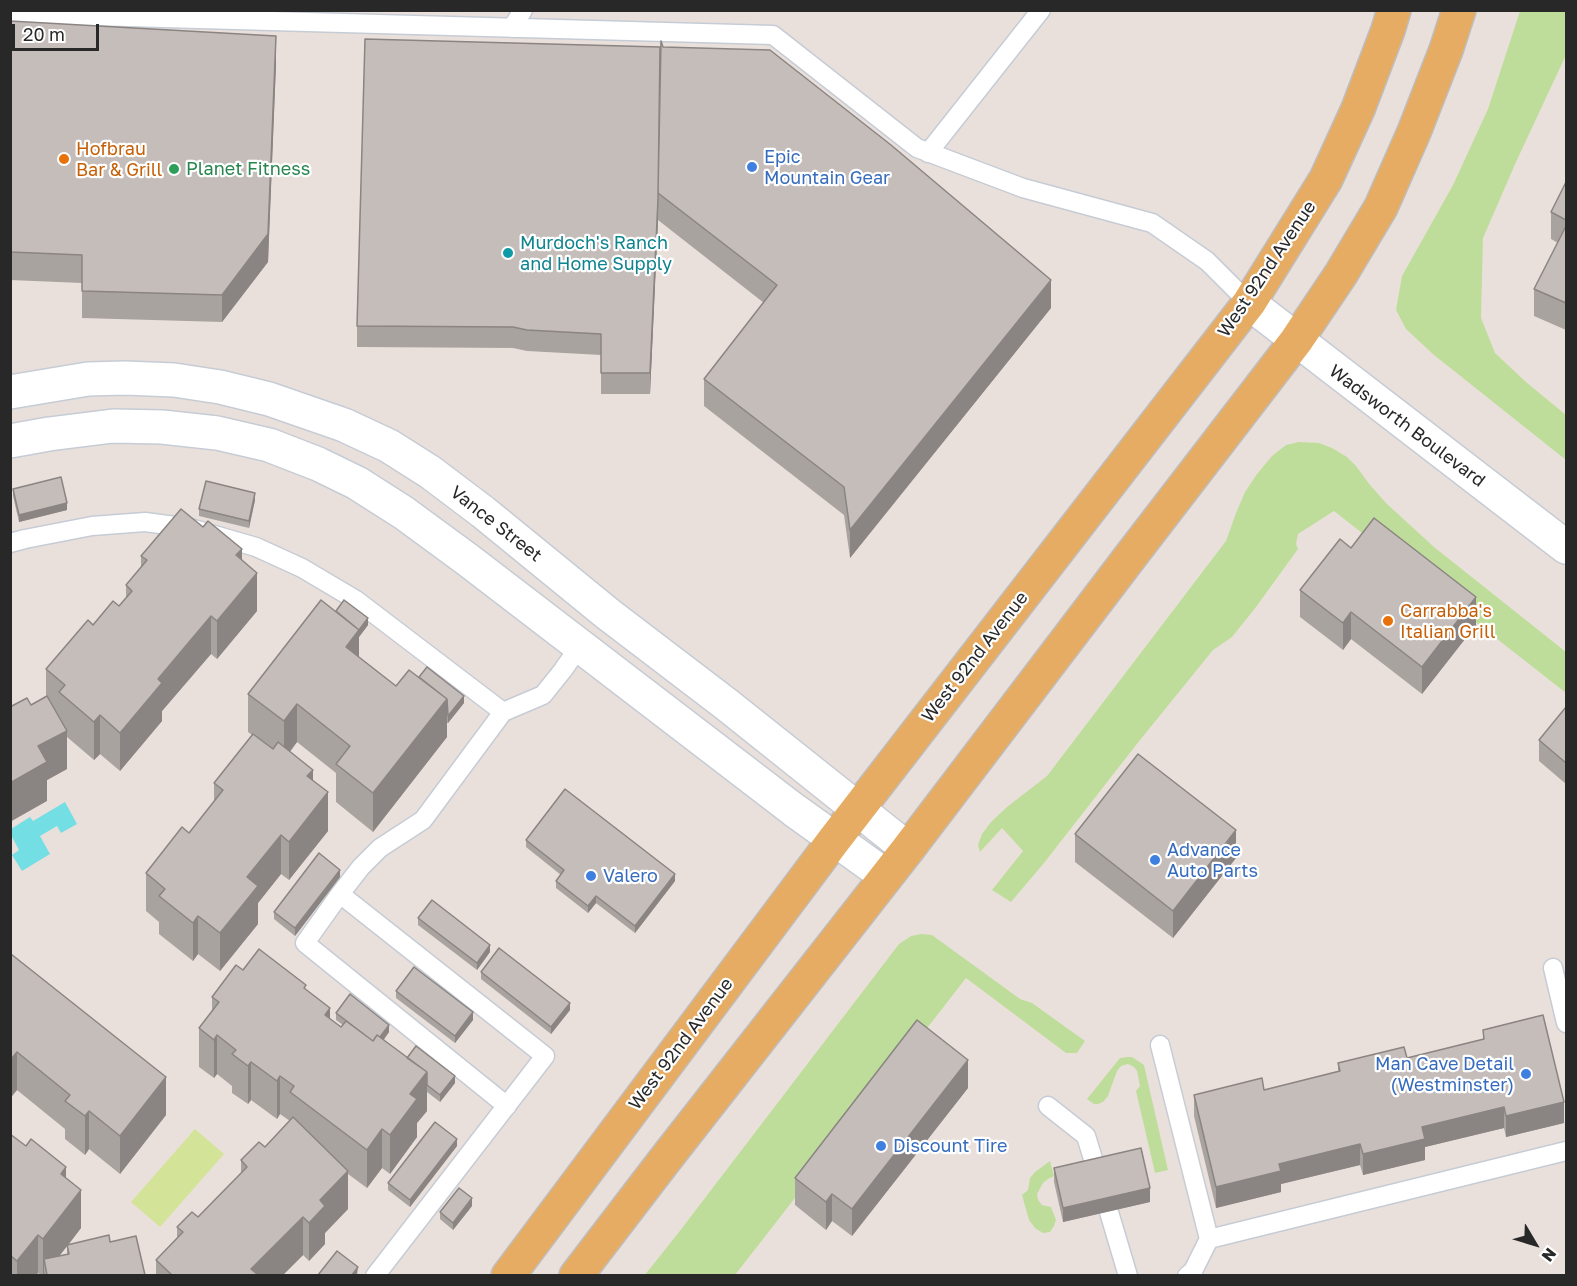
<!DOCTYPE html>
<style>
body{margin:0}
#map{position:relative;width:1577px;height:1286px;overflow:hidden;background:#eae0db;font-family:"Golos Text",sans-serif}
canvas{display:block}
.frame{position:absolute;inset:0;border:12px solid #282828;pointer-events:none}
.north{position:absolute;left:1505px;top:1214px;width:60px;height:60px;-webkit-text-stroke:4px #fff;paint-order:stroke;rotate:128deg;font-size:16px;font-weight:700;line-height:24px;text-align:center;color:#282828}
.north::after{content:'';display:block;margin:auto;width:21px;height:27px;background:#282828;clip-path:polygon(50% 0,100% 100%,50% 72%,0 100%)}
.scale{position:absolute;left:12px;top:24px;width:87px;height:27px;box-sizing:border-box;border:3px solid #282828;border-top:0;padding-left:8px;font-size:18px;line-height:21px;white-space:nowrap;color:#282828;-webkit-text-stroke:4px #fff;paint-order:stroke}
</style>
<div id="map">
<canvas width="1577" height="1286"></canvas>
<div class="frame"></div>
<div class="north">N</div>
<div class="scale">20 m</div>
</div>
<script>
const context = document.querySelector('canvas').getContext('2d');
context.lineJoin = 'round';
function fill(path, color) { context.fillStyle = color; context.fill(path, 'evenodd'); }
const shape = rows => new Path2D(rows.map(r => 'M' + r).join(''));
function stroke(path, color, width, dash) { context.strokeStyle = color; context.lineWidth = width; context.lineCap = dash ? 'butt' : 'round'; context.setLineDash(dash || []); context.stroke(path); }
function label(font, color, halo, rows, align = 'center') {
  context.font = font + ' "Golos Text",sans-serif'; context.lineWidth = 4.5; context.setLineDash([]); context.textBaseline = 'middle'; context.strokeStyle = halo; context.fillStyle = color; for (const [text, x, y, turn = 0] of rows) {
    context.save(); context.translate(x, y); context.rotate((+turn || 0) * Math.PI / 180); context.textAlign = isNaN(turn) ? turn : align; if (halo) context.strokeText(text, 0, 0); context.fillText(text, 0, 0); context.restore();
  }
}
fill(shape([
 [1520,11,1566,11,1566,55,1516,162,1483,238,1481,318,1495,353,1526,382,1566,415,1566,460,1434,355,1406,329,1396,310,1402,276,1453,185,1488,109],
 [1299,442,1319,443,1332,448,1347,457,1356,466,1370,485,1386,503,1434,547,1566,652,1566,693,1334,511,1298,534,1296,544,1298,549,1256,607,1232,637,1213,650,1136,745,1044,863,1011,902,992,890,1023,851,1002,828,980,852,978,845,982,834,991,822,1007,807,1047,776,1226,541,1236,513,1245,492,1257,474,1272,456,1286,445],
 [921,934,932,935,1020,999,1032,1003,1085,1041,1077,1053,1066,1053,966,978,735,1275,644,1276,679,1232,899,944,911,936],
 [1127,1057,1132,1057,1144,1065,1168,1170,1155,1173,1136,1091,1140,1086,1137,1071,1134,1067,1128,1064,1121,1066,1117,1071,1108,1096,1103,1102,1098,1104,1094,1104,1087,1099,1120,1058],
 [1050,1161,1054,1176,1048,1179,1043,1183,1037,1194,1038,1200,1042,1205,1051,1207,1056,1220,1054,1226,1050,1232,1043,1233,1035,1228,1029,1220,1022,1195,1028,1190,1030,1178,1035,1172]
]), '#bfdd9a');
fill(shape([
 [195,1129,224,1154,160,1227,131,1202]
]), '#d3e397');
fill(shape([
 [65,802,77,824,61,833,57,826,40,836,50,854,22,871,12,855,19,850,11,835,11,829,30,817,33,821]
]), '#74dee5');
const lane = shape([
 [10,19,92,16,773,35,917,148,1023,188,1152,223,1207,261,1249,303],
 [512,28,523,10],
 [928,153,1041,10],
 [10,543,25,539,92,526,145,522,190,528,256,547,302,568,356,600,503,712,423,820,380,848,361,867,340,894,545,1056,375,1276],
 [503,712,543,695,563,670,579,647],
 [340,894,305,943,507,1106],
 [1553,968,1566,1023],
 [1160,1045,1209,1239,1566,1151],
 [1048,1106,1086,1136,1097,1172],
 [1109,1212,1128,1276],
 [1187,1276,1193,1271,1209,1239]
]);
const secondary = shape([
 [1249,303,1566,547],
 [10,392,88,379,125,378,174,380,220,387,269,399,344,425,389,446,430,472,483,512,608,614,726,704,908,849],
 [10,441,49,434,113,426,162,427,217,433,269,445,318,464,357,483,404,513,468,560,794,810,886,876]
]);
const primary = shape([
 [508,1276,834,840,1249,303,1326,179,1358,109,1388,30,1394,10],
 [576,1276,664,1161,908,849,1130,557,1296,341,1341,274,1381,207,1414,132,1446,50,1459,10]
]);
stroke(lane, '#c6ccd5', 21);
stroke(secondary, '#c6ccd5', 36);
stroke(primary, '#bebebe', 36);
stroke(lane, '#fff', 18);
stroke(secondary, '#fff', 33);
stroke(primary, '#e6ac63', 33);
fill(shape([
 [10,21,276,64,268,262,222,322,82,318,82,283,10,280],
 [663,47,1051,308,850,558,844,515,704,406,704,379,764,303,658,220,650,394,601,394,601,355,527,351,513,348,357,347,357,326],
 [1566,182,1566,330,1534,316,1534,289,1558,243,1551,239,1551,212],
 [13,489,67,510,19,522,13,496],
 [255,500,249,528,199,516,199,509],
 [1351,548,1476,625,1422,694,1351,639,1343,650,1300,617,1300,590],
 [141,556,242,559,257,611,217,659,211,654,162,711,162,721,120,771,100,754,94,760,67,737,67,769,47,780,47,801,31,705,46,696,46,669,93,625,119,606,126,599,126,585,141,567],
 [336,611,368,625,359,637,359,657,396,686,419,677,464,703,448,723,447,723,447,737,373,832,336,802,336,773,297,742,290,752,313,780,328,831,289,880,281,874,258,903,258,924,220,971,198,954,193,961,159,934,159,922,146,911,146,873,189,833,214,802,214,783,252,735,248,732,248,694],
 [1566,707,1566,784,1539,761,1539,740],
 [1075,834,1236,858,1173,938,1075,862],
 [526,840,675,881,635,933,596,903,588,913,556,888,556,881,561,875,526,847],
 [340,877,295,936,274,919,274,912],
 [418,918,490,952,477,970,418,925],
 [10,955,166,1115,120,1174,89,1149,85,1155,65,1139,65,1129,17,1090,12,1096,10,1095],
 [243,970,306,990,330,1019,341,1027,343,1025,336,1020,336,1013,389,1032,384,1040,407,1058,455,1083,440,1102,427,1092,427,1111,417,1123,417,1137,390,1174,382,1168,367,1188,348,1174,348,1209,325,1233,325,1244,309,1261,303,1255,283,1275,156,1275,156,1260,177,1238,177,1227,198,1217,241,1173,241,1160,265,1147,290,1121,280,1114,277,1119,251,1100,248,1104,232,1093,232,1086,217,1074,214,1078,199,1067,199,1028,212,1012,212,997],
 [481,972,570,1010,551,1034,481,979],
 [396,991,473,1020,455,1043,396,998],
 [1483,1030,1564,1123,1506,1137,1504,1128,1425,1147,1425,1160,1363,1175,1360,1165,1281,1184,1281,1192,1216,1208,1194,1116,1194,1095,1264,1090,1338,1071,1338,1063,1407,1058,1483,1039],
 [968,1088,852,1236,832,1221,826,1230,795,1205,795,1178],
 [10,1134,66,1178,81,1228,69,1244,110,1242,145,1275,41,1275,38,1273,36,1275,10,1275],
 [67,1246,67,1254,59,1256],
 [457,1146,410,1207,388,1190,388,1183],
 [1054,1168,1150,1202,1063,1222,1054,1182],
 [472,1206,453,1230,440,1219,440,1212]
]), '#a9a3a0');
fill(shape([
 [276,36,276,64,268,262,222,322,222,295],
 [658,199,658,220,650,394,650,373],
 [1051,280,1051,308,850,558,850,530],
 [255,493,255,500,249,528,249,521],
 [67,503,67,510,19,522,19,515],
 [242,549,242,587,236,555],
 [257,573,257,611,217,659,217,621],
 [1476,597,1476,625,1422,694,1422,667],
 [1351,612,1351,639,1343,650,1343,623],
 [211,616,211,654,162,711,162,721,120,771,120,733,158,679],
 [368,618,368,625,359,637,359,668,346,647],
 [464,696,464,703,448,723,448,716],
 [447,699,447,737,373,832,373,793],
 [297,704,297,742,284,759,284,721],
 [100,715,100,754,94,760,94,722],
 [67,731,67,769,47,780,47,801,10,822,10,783,38,746],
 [313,770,313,808,307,776],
 [328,792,328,831,289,880,289,842],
 [1236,830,1236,858,1173,938,1173,911],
 [281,835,281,874,258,903,258,924,220,971,220,933,247,877],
 [340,870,340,877,295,936,295,928],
 [675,874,675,881,635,933,635,926],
 [596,896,596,903,588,913,588,906],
 [198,916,198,954,193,961,193,923],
 [490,945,490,952,477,970,477,963],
 [570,1003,570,1010,551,1034,551,1027],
 [330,1008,330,1047,325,1015],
 [473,1012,473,1020,455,1043,455,1036],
 [389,1025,389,1032,375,1050,375,1043],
 [217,1035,217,1074,214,1078,214,1040],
 [17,1052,17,1090,12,1096,12,1058],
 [968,1060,968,1088,852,1236,852,1209],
 [251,1062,251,1100,248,1104,248,1066],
 [427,1072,427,1111,417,1123,417,1137,390,1174,390,1135,410,1094],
 [280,1076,280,1114,277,1119,277,1081],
 [455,1076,455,1083,440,1102,440,1095],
 [166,1077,166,1115,120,1174,120,1136],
 [1564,1102,1564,1123,1506,1137,1506,1116],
 [1504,1107,1504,1128,1425,1147,1425,1160,1363,1175,1363,1154,1422,1127],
 [89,1111,89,1149,85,1155,85,1116],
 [382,1129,382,1168,367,1188,367,1150],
 [457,1139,457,1146,410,1207,410,1200],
 [1360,1144,1360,1165,1281,1184,1281,1192,1216,1208,1216,1187,1279,1164],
 [66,1167,66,1205,61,1174],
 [348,1171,348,1209,325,1233,325,1244,309,1261,309,1223,320,1200],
 [1150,1188,1150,1202,1063,1222,1063,1208],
 [81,1190,81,1228,47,1272,44,1259,44,1275,43,1275,43,1239],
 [832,1194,832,1221,826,1230,826,1202],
 [472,1198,472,1206,453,1230,453,1223],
 [303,1217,303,1255,283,1275,251,1275,251,1269],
 [38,1235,38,1273,36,1275,17,1275,17,1261],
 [358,1267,357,1275,352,1275]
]), '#8a8482');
const building = shape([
 [10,21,276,36,268,234,222,295,82,291,82,255,10,252,10,21],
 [365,39,660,47,658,199,650,373,601,373,601,334,527,330,513,327,357,326,365,39],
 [661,41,663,47,770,50,891,145,1051,280,850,530,844,487,704,379,777,285,658,193,661,41],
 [1566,182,1566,220,1551,212,1566,182],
 [1566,226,1566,303,1534,289,1566,226],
 [61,477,67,503,19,515,13,489,61,477],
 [206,481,255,493,249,521,199,509,206,481],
 [181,509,203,527,208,521,242,549,236,555,257,573,217,621,211,616,158,679,162,683,120,733,100,715,94,722,59,692,65,685,46,669,88,620,93,625,113,601,119,606,132,591,126,585,147,560,141,556,181,509],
 [1374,518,1476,597,1422,667,1351,612,1343,623,1300,590,1340,539,1351,548,1374,518],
 [321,600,359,630,346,647,396,686,409,670,447,699,373,793,336,764,350,746,297,704,284,721,248,694,321,600],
 [344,600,368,618,359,630,336,611,344,600],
 [427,667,464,696,448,716,447,699,419,677,427,667],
 [47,696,67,731,38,746,47,762,10,783,10,707,27,698,31,705,47,696],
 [1566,707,1566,763,1539,740,1566,707],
 [253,734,273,749,278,742,313,770,307,776,328,792,289,842,281,835,247,877,258,886,220,933,198,916,193,923,159,896,165,889,146,873,182,827,189,833,223,790,214,783,253,734],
 [1138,754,1236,830,1173,911,1075,834,1138,754],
 [565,789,675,874,635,926,596,896,588,906,556,881,564,870,526,840,565,789],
 [319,853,340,870,295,928,274,912,319,853],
 [432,900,490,945,477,963,418,918,432,900],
 [499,948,570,1003,551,1027,481,972,499,948],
 [259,949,306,985,304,988,330,1008,325,1015,341,1027,346,1021,373,1041,377,1035,427,1072,410,1094,417,1099,390,1135,382,1129,367,1150,290,1092,294,1086,280,1076,277,1081,251,1062,248,1066,232,1054,236,1050,217,1035,214,1040,199,1028,219,1002,212,997,236,965,243,970,259,949],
 [11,954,166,1077,120,1136,89,1111,85,1116,65,1101,70,1095,17,1052,12,1058,10,1057,10,955,11,954],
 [414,967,473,1012,455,1036,396,991,414,967],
 [350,994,389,1025,380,1037,377,1035,373,1041,336,1013,350,994],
 [1543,1015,1564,1102,1506,1116,1504,1107,1422,1127,1425,1139,1363,1154,1360,1144,1279,1164,1281,1171,1216,1187,1194,1095,1262,1078,1264,1090,1340,1071,1338,1063,1404,1047,1407,1058,1484,1039,1483,1030,1543,1015],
 [917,1020,968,1060,852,1209,832,1194,826,1202,795,1178,917,1020],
 [416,1046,455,1076,440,1095,427,1085,427,1072,407,1058,416,1046],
 [293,1117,348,1171,320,1200,325,1206,309,1223,303,1217,251,1269,257,1274,256,1275,172,1275,156,1260,183,1232,177,1227,192,1212,198,1217,247,1167,241,1160,259,1142,265,1147,293,1117],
 [435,1122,457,1139,410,1200,388,1183,435,1122],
 [10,1134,26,1146,31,1139,66,1167,61,1174,81,1190,43,1239,38,1235,17,1261,11,1256,10,1257,10,1134],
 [1141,1148,1150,1188,1063,1208,1054,1168,1141,1148],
 [459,1188,472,1198,453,1223,440,1212,459,1188],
 [109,1235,110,1242,136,1236,145,1275,47,1275,44,1259,69,1254,67,1245,109,1235],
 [337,1251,358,1267,352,1275,318,1275,337,1251]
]);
fill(building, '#c5bdba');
stroke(building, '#8a8482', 1.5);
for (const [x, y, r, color] of [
 [64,159,6,"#e8710a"],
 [752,167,6,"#3f7fe0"],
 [174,169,6,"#2e9e5b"],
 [508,253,6,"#0f9aa8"],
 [1388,621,6,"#e8710a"],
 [1155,860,6,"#3f7fe0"],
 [591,876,6,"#3f7fe0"],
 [1526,1074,6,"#3f7fe0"],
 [881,1146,6,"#3f7fe0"]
]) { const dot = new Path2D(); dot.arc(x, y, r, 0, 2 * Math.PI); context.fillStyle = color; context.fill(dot); stroke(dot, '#fff', 2); }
label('18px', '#c56008', '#fff', [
 ["Hofbrau",76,149],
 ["Bar & Grill",76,170],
 ["Carrabba's",1400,611],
 ["Italian Grill",1400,632]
], 'left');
label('18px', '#366cbe', '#fff', [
 ["Epic",764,157],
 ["Mountain Gear",764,178],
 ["Advance",1167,850],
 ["Auto Parts",1167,871],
 ["Valero",603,876],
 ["Man Cave Detail",1514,1064,"right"],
 ["(Westminster)",1514,1085,"right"],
 ["Discount Tire",893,1146]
], 'left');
label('18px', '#27864d', '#fff', [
 ["Planet Fitness",186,169]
], 'left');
label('18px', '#0d838f', '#fff', [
 ["Murdoch's Ranch",520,243],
 ["and Home Supply",520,264]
], 'left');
label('18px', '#282828', '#fff', [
 ["West 92nd Avenue",1267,269,-56],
 ["Wadsworth Boulevard",1407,426,37],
 ["Vance Street",496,524,38],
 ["West 92nd Avenue",975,657,-52],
 ["West 92nd Avenue",681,1044,-53]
]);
</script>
